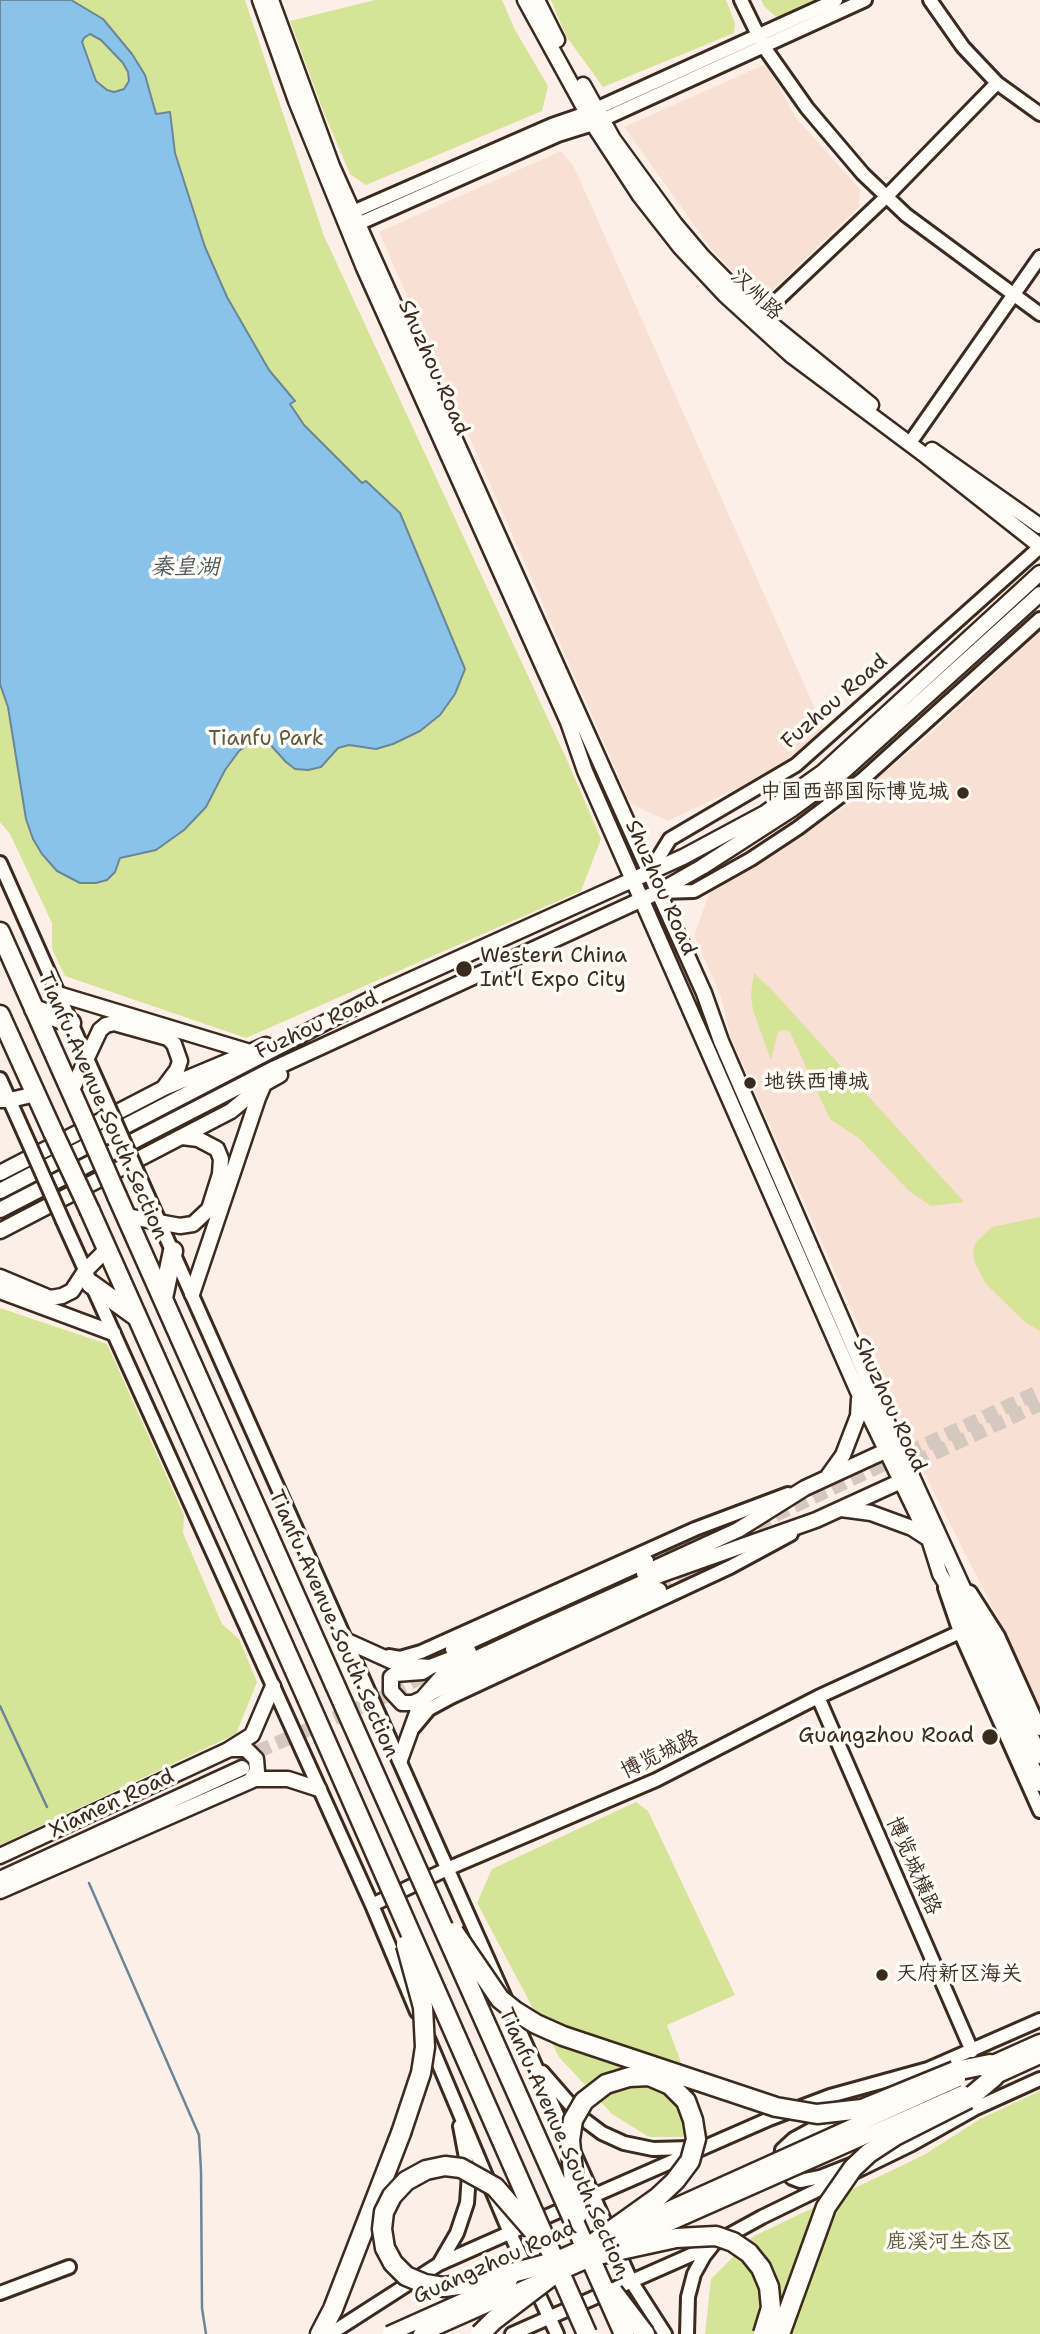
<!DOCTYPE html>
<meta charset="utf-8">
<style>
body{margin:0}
canvas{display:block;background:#fbefe7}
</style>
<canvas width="1040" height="2334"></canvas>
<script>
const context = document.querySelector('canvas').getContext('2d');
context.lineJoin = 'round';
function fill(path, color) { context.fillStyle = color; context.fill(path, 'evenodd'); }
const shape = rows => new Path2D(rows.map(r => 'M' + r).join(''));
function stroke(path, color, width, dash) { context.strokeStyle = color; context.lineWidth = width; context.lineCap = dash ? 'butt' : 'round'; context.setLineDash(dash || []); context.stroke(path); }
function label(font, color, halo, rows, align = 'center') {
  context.font = font + ' "Shantell Sans","LXGW WenKai TC",sans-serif'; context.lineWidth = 7; context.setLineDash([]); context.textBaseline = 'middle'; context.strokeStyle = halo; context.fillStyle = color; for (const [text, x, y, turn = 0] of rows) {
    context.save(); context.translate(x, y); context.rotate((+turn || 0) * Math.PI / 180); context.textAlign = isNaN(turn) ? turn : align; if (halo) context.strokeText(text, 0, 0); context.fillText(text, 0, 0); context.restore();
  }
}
fill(shape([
 [766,64,796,118,860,189,859,207,761,301,712,250,624,127],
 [561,151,574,167,824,729,778,769,668,821,631,804,379,232],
 [1040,631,1040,1710,997,1616,923,1471,730,1035,721,997,694,935,710,892,770,857,847,805,939,726]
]), '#f8e0d4');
fill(shape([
 [0,0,245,0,324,236,567,760,601,839,581,891,246,1038,65,976,52,949,52,923,10,834,0,822],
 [375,0,502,0,515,30,548,86,542,111,366,185,350,174,324,113,290,21],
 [551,0,726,0,735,23,734,33,603,87,566,36],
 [761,0,814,0,777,18,764,6],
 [754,973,772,990,964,1202,931,1206,908,1190,860,1139,830,1119,790,1032,784,1030,778,1032,771,1060,753,1010,751,994],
 [1040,1217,1040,1331,1025,1322,986,1284,975,1263,973,1250,976,1242,992,1227],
 [0,1308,107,1344,184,1515,183,1533,222,1624,239,1639,257,1682,236,1734,0,1845],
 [636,1802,648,1811,735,1995,667,2025,709,2137,649,2137,612,2114,559,2057,477,1903,492,1869],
 [1040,2091,1040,2334,705,2334,711,2279,754,2236,924,2155,980,2119]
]), '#d5e497');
const water = shape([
 [0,0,71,0,103,19,132,54,145,75,156,114,170,112,175,153,205,247,227,297,269,370,295,401,290,404,304,425,362,483,366,481,400,513,465,669,455,694,440,715,420,731,393,744,376,749,349,745,338,748,321,767,308,770,295,769,286,762,266,740,253,741,239,751,225,770,206,807,184,830,156,850,120,858,115,872,107,880,96,883,80,883,57,871,42,854,33,839,26,819,8,707,0,684,0,0],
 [90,34,101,40,123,63,128,72,129,81,124,89,114,92,107,90,96,81,82,42,84,38,90,34]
]);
fill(water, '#8ac3e9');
stroke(water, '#6a8698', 2);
stroke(shape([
 [0,1706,47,1807],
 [89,1883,199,2135,201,2171,202,2308,206,2334]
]), '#6a8698', 2.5);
stroke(shape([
 [896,1471,1040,1404],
 [756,1524,1040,1391],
 [646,1561,691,1545],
 [659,1590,710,1561],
 [459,1658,501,1639],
 [238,1760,386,1696,432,1671]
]), '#d5c8bf', 14, [14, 7]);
const minor = shape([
 [741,0,764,47,807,108,863,174,906,215,1040,314],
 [930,0,963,47,997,83,1040,114],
 [346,215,552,125,587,113,836,0],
 [351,227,558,135,593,124,865,0],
 [755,321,886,197,997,83],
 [914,437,1040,257],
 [0,863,108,1106],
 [649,873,670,839,796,765,1040,547],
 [658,892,694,891,751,859,798,828,863,779,1040,619],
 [0,1079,30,1146],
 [142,1183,631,2281,665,2334],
 [63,1221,372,1905,417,2012],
 [945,1588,960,1632,1040,1811],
 [970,1592,998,1636,1040,1729],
 [389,1656,400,1658,421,1652,695,1529,788,1494],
 [818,1697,972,2051],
 [414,1727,429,1709,451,1697,730,1567,791,1534],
 [372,1905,447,1869,656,1780,818,1697,960,1632],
 [427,2036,510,2233,557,2334],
 [542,2072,582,2118,602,2133,624,2143,653,2149,691,2148],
 [840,2114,794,2139,782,2150,780,2165,792,2178,800,2181,820,2177,858,2162],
 [439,2264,457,2233,467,2203,469,2174,460,2126],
 [0,2293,69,2267],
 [330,2334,439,2264,593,2196,769,2119,830,2096,928,2069,1040,2020],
 [512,2334,700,2251,762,2217,912,2144,976,2108,1040,2079],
 [687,2334,688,2297,694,2274,704,2256,712,2246]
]);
const major = shape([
 [260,0,296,101,364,268,568,722,585,771,859,1394,929,1539,940,1574,963,1611,1040,1784],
 [271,0,332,166,704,993,721,1041,872,1389,1040,1756],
 [525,0,593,124,640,196,680,247,725,295,792,356,926,456,1040,546],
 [537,0,557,40],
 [583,85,613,139,675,224,702,256,760,315,871,405],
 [932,450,1040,526],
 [58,994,250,1052,266,1045],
 [71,1092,100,1030,106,1025,114,1023,168,1038,174,1044,180,1061,177,1070,165,1086],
 [0,1100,10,1100,36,1094],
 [0,1173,164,1088,250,1052],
 [0,1191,382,993,683,857,765,813,823,772,1040,573],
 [0,1210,275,1068,658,892,702,867,792,809,844,771,1040,594],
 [126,1216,180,1226,193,1224,209,1209,220,1174,221,1159,217,1149,198,1139,182,1137],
 [0,1231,231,1111,260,1087],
 [0,1277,50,1298,62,1296,72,1291,85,1271,107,1249],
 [0,1291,113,1333],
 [192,1294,258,1098,264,1084,280,1075],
 [828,1476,843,1455,858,1416,859,1399],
 [841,1509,871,1513,912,1528,929,1539],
 [644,1573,738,1530,805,1488,894,1447],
 [347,1641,398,1664,416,1666,430,1667,469,1652],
 [453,1649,646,1561],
 [430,1667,422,1672,395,1674,391,1677,391,1691,402,1703,413,1703,422,1699,445,1673,539,1629,660,1575,816,1520,910,1477],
 [230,1749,246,1749,256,1759,257,1771,250,1781],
 [400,1760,422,1699,432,1692,659,1590],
 [0,1856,228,1750,252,1735,273,1686],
 [0,1879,242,1768],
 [0,1891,255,1779,288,1779,319,1789],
 [982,2068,1040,2042],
 [987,2080,1040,2056]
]);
const highway = shape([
 [0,932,83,1118],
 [34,1009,71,1023],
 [0,1015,53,1132],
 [117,1196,335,1685],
 [90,1211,306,1696],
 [91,1284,137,1317],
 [163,1298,173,1251],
 [955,2071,990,2064],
 [968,2099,994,2077],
 [320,2334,333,2309,401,2133]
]);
stroke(minor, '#3b2a1e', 18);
stroke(major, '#3b2a1e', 19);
stroke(highway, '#3b2a1e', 23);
stroke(minor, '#fdfcf7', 12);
stroke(major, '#fdfcf7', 14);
stroke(highway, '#fdfcf7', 18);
const minorBridge = shape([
 [108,1106,142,1183],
 [30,1146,63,1221]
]);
const majorBridge = shape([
 [618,2232,958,2079],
 [620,2245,963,2093],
 [548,2263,593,2243],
 [389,2334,510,2280],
 [421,2334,599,2255]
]);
const highwayBridge = shape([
 [83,1118,117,1196],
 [53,1132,90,1211],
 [335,1685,624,2334],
 [306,1696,587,2334],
 [454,1932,500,1999,515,2011,536,2024,563,2036,776,2107,817,2114,862,2109,955,2071],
 [401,2133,421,2073,425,2047,423,2007,406,1945],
 [577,2215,570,2140,573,2120,584,2101,606,2084,629,2077,649,2076,670,2085,686,2101,693,2120,696,2139,690,2161,675,2181,658,2197,595,2242],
 [535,2233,495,2187,461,2168,445,2166,426,2170,406,2181,392,2196,384,2212,382,2229,385,2248,393,2263,406,2276,425,2284,444,2287,474,2283,546,2264],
 [598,2255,676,2238,716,2236,733,2242,749,2253,761,2268,769,2287,771,2308,763,2334],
 [613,2292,645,2334],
 [480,2334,494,2320,553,2275],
 [780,2334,826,2207,853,2168,869,2153,895,2136,968,2099]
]);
stroke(minorBridge, '#3b2a1e', 18, []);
stroke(majorBridge, '#3b2a1e', 19, []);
stroke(highwayBridge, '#3b2a1e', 23, []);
stroke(minorBridge, '#fdfcf7', 12);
stroke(majorBridge, '#fdfcf7', 14);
stroke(highwayBridge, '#fdfcf7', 18);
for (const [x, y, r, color] of [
 [963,793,7,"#3b2a1e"],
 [464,969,9,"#3b2a1e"],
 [750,1083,7,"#3b2a1e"],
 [990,1737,9,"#3b2a1e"],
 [882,1975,7,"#3b2a1e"]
]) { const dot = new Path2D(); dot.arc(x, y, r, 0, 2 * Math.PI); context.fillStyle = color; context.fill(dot); stroke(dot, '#fdfcf7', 2.5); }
label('21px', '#3b2a1e', '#fdfcf7', [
 ["汉州路",756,295,44],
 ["Shuzhou Road",433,368,66],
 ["Fuzhou Road",835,702,-41],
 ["Shuzhou Road",660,888,66],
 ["Fuzhou Road",317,1026,-25],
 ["Tianfu Avenue South Section",102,1106,66],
 ["Shuzhou Road",889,1405,65],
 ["Tianfu Avenue South Section",333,1624,66],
 ["博览城路",660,1755,-26],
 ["Xiamen Road",112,1804,-25],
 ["博览城横路",913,1866,66],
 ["Tianfu Avenue South Section",563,2142,66],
 ["Guangzhou Road",495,2263,-24]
]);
label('21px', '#62583c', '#fdfcf7', [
 ["Tianfu Park",266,740],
 ["鹿溪河生态区",949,2243]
]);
label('21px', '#3b2a1e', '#fdfcf7', [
 ["中国西部国际博览城",949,793,"right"],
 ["Western China",480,957],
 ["Int'l Expo City",480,981],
 ["地铁西博城",764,1083],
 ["Guangzhou Road",974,1737,"right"],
 ["天府新区海关",896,1975]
], 'left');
label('italic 23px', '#53585b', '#fdfcf7', [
 ["秦皇湖",185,568]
]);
</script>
